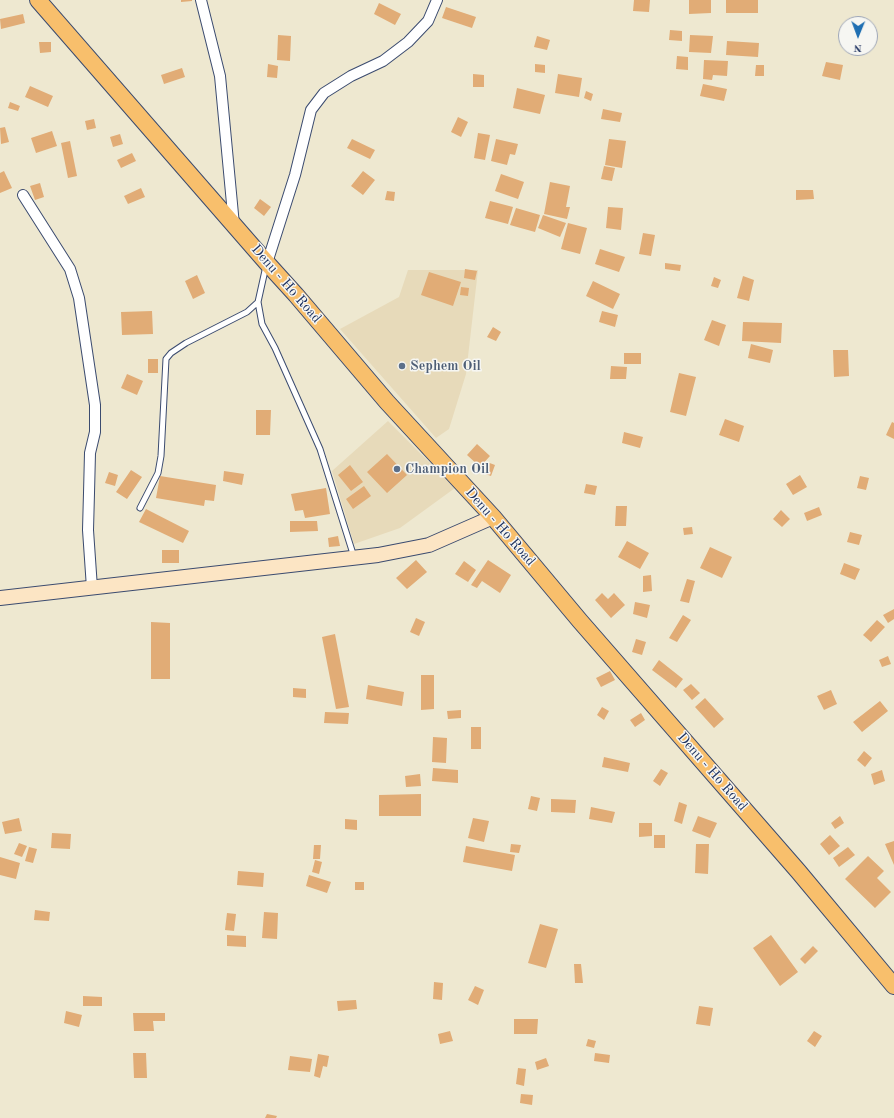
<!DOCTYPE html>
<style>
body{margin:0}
#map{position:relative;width:894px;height:1118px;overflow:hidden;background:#eee8d0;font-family:"Old Standard TT",serif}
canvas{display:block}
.north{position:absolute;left:838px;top:16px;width:40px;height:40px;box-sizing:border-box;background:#f6f6f2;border:1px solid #9ea6b7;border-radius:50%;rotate:181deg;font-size:11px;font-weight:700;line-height:16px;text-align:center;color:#1b2f5e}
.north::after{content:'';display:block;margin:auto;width:14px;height:18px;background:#1f6fb2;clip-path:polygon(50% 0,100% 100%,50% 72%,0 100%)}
</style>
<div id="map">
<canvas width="894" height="1118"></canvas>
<div class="north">N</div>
</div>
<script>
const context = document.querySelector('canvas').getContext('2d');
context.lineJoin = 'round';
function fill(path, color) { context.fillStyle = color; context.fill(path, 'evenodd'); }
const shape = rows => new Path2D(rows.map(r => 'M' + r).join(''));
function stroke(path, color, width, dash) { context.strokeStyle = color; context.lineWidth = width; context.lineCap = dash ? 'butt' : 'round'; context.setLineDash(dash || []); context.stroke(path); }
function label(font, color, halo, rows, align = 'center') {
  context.font = font + ' "Old Standard TT",serif'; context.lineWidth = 3; context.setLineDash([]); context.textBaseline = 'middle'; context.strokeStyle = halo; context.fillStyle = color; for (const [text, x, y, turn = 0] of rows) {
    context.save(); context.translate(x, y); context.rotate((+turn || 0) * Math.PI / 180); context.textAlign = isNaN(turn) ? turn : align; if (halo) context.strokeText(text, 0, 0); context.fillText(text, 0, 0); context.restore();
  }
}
fill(shape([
 [408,270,478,270,466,374,449,429,436,438,340,329,399,297],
 [388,421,455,488,400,528,354,544,332,471]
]), '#e7daba');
fill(shape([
 [181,0,192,0,192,1,181,2],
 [634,0,650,0,649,12,633,11],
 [689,0,711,0,711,13,689,14],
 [726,0,758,0,758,13,726,13],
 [379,3,401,14,395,25,374,14],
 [446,7,476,17,472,28,442,18],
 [23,14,25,23,1,29,0,19],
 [670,30,682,31,682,41,669,40],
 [278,35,291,36,290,61,277,60],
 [690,35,713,36,711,53,689,52],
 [537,36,550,40,547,50,534,47],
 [727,41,759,43,758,57,726,55],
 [39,42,51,42,51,52,40,53],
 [677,56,688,57,688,70,676,69],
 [704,60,728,61,727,76,713,75,712,80,703,79],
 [826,62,843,65,840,80,822,76],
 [268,64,278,66,277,78,267,77],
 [535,64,545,65,545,73,535,72],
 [756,65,764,65,764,76,755,76],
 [182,68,185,77,164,84,161,75],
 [473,74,484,75,484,87,473,87],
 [558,74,582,78,579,97,555,93],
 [703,84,727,89,724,101,700,96],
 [30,86,53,96,48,107,25,97],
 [517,88,545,95,540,114,513,108],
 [586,91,593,94,591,101,584,98],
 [10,102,20,106,18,111,8,108],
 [603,109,622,113,620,122,601,119],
 [458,117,468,122,461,137,451,132],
 [94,119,96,128,87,130,85,121],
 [5,127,9,142,1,144,0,128],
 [52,131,57,146,36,153,31,138],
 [478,133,490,135,485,160,474,158],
 [120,134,123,144,113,147,110,137],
 [352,139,375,150,370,159,347,148],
 [496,139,518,144,515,155,510,154,507,165,491,161],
 [609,139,626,141,622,168,605,165],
 [70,141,77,176,68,178,61,143],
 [132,153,136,161,121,168,117,160],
 [604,166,615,168,612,181,601,179],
 [4,171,12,188,0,193,0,173],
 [363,171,375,180,363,195,351,186],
 [501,174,524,182,518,199,495,191],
 [550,182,570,186,566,207,570,207,567,219,544,214],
 [40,183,44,197,35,200,30,186],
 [141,188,145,197,128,204,124,196],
 [796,190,813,190,814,199,796,200],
 [387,191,395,192,394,201,385,200],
 [260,199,271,207,264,216,254,208],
 [490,201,513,207,508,224,485,218],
 [608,207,623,208,621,230,606,228],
 [516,208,540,215,535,232,510,225],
 [543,215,566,223,560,237,538,228],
 [568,223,587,228,580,254,561,249],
 [643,233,655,235,651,256,639,254],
 [600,249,625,257,619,272,595,264],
 [665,263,681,265,680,271,665,269],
 [465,269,477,271,475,280,464,278],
 [429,272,461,282,453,306,421,295],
 [197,275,205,293,193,299,185,281],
 [743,276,754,280,749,301,737,298],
 [714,277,721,280,718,288,711,286],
 [593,281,620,294,613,309,586,296],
 [461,287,469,288,468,296,460,295],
 [152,311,153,334,122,335,121,312],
 [602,311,618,315,615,327,599,322],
 [712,320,726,325,719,346,704,340],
 [743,322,782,323,781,343,742,341],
 [493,327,501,332,496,341,487,337],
 [751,344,773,350,770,363,748,358],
 [833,350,848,350,849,376,834,377],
 [624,353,641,353,641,364,624,364],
 [148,359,158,359,158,373,148,373],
 [611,366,627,367,626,379,610,379],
 [679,373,696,377,686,416,670,412],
 [127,374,143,381,137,395,121,388],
 [256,410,271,410,270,435,256,435],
 [725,419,744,426,739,442,719,435],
 [892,422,894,423,894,439,886,435],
 [624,432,643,437,640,448,622,443],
 [477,444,490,456,480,467,467,455],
 [387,454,407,475,387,493,367,472],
 [487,462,495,465,491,476,483,473],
 [350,465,363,482,351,491,338,475],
 [131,470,142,477,127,499,116,492],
 [224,471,244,474,242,485,223,481],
 [109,472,118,475,115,486,105,483],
 [800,475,807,487,793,495,786,484],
 [160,476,216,485,214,501,205,500,204,506,156,498],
 [860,476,869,478,866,490,857,488],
 [586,484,597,486,595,495,584,493],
 [364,486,371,496,353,509,346,499],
 [326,488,330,514,305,518,303,510,295,511,291,494],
 [616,506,627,506,626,526,615,526],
 [819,507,822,515,807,521,804,513],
 [146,509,189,531,183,543,139,522],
 [781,510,790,519,782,527,773,519],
 [290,521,317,521,318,531,290,532],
 [692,527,693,534,684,535,683,528],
 [850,532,862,535,859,545,847,542],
 [338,536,340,546,329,547,328,538],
 [627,541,649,553,640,569,618,557],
 [710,547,732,557,722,578,700,568],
 [162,550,179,550,179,563,162,563],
 [416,560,427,572,407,589,396,578],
 [488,560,511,575,500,593,482,581,477,588,471,585],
 [464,561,476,570,468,582,455,574],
 [844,563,860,569,855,580,840,574],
 [651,575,652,591,643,592,643,576],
 [687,579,695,581,689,603,680,601],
 [602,593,608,599,614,593,625,605,611,618,595,600],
 [635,602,650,605,647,618,633,614],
 [894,609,894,619,888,623,883,615],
 [683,615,691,620,677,642,669,638],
 [416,618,425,622,419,636,410,632],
 [877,620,885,627,871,642,863,635],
 [151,622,170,623,170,679,151,679],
 [335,634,349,707,336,709,322,637],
 [636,639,646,642,642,655,632,652],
 [888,656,891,664,882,667,879,660],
 [659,660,683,679,676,688,652,670],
 [610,671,615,680,601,687,596,678],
 [421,675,434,675,434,709,421,710],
 [691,684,700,693,692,700,683,690],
 [368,685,404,692,402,706,366,699],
 [293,688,306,689,306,698,293,697],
 [831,690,837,704,824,710,817,696],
 [705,698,724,719,714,728,695,707],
 [880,701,888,711,862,732,853,722],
 [602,707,609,711,604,720,597,715],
 [461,710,461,718,448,719,447,711],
 [325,712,349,713,348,724,324,723],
 [641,713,645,720,635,727,630,720],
 [471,727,481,727,481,749,471,749],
 [433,737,447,738,446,763,432,762],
 [864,751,872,758,865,767,857,760],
 [604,757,630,763,628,772,602,767],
 [433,768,458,770,458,783,432,781],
 [661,769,668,773,660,786,653,781],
 [882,770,885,781,874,785,871,774],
 [420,774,421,786,406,787,405,776],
 [421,794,421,816,379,816,379,795],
 [531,796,540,798,537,811,528,809],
 [551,799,576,800,575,813,551,812],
 [679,802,687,805,682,824,674,821],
 [591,807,615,812,612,823,589,819],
 [698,816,717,823,710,838,692,831],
 [840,816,844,823,835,829,831,823],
 [19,818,22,831,5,834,2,822],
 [473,818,489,821,484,842,468,838],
 [345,819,357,820,357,830,345,829],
 [639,823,652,823,652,836,639,837],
 [52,833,71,834,70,849,51,848],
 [654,835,665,835,665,848,654,848],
 [830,835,840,846,829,855,820,844],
 [894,841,894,865,885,844],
 [19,843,27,846,22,857,14,854],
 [511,844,521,845,519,853,510,852],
 [696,844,709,844,708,874,695,873],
 [314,845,321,845,320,859,313,859],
 [466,846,515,855,512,871,463,862],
 [29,847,37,849,33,863,25,861],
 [848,847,855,855,839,867,833,858],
 [868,856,884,871,877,878,891,892,875,908,845,879],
 [0,857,20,863,16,879,0,875],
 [315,860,322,862,319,874,312,872],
 [238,871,264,873,263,887,237,885],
 [309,875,331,882,327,893,306,886],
 [355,882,364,882,364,890,355,890],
 [35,910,50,912,49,921,34,920],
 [264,912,278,913,277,939,262,938],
 [227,913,236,914,234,931,225,930],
 [540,924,558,929,546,968,528,963],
 [227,935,246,936,246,947,227,946],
 [771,935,798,972,780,986,753,948],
 [813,946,818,951,805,964,800,959],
 [574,964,581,964,583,983,575,983],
 [434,982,443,983,442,1000,433,999],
 [475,986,484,990,478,1005,468,1000],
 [83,996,102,997,102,1006,83,1006],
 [356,1000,357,1009,338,1011,337,1001],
 [699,1006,713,1008,710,1026,696,1024],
 [66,1011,82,1015,79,1027,64,1023],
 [133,1013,165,1013,165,1021,153,1021,154,1031,134,1031],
 [514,1019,538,1019,537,1034,514,1034],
 [450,1031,453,1041,440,1044,438,1034],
 [814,1031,822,1036,815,1047,807,1041],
 [588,1039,596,1041,594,1048,586,1046],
 [133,1053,146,1053,147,1078,134,1078],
 [595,1053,610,1055,609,1063,594,1061],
 [318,1054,329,1056,327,1067,323,1066,320,1078,314,1076],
 [290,1056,312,1059,310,1072,288,1070],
 [546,1058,549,1066,537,1070,535,1062],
 [518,1068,526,1069,524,1086,516,1084],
 [521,1094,533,1095,532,1105,520,1103],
 [267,1114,277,1116,276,1118,265,1118]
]), '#e1ac76');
const lane = shape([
 [266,266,258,302,262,324,275,348,320,449,354,557],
 [140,508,158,473,161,456,166,359,171,353,186,343,247,312,258,302]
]);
const street = shape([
 [201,0,220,76,234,225],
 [23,195,70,269,79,298,95,405,95,432,90,453,89,493,88,530,92,588],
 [267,263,295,175,311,110,324,93,351,76,383,61,408,42,428,21,437,0]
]);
const secondary = shape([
 [0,598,378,555,429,545,493,517]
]);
const primary = shape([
 [38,0,267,263,296,295,387,402,493,517,580,621,798,871,894,986]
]);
stroke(lane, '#3b4b6f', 7);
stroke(street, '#3b4b6f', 12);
stroke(secondary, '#3b4b6f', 16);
stroke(primary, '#3b4b6f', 18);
stroke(lane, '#fff', 5);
stroke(street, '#fff', 10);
stroke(secondary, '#fce5c4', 14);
stroke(primary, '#f8bf6c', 16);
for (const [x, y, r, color] of [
 [402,366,4,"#5c6f8a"],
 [397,469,4,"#5c6f8a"]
]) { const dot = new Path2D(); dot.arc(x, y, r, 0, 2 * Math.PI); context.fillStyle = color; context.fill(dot); stroke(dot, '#f6f6f2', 1.5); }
label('14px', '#1b2f5e', '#f6f6f2', [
 ["Denu - Ho Road",286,284,49],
 ["Denu - Ho Road",500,527,49],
 ["Denu - Ho Road",712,772,49]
]);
label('bold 14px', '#4e5e75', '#f6f6f2', [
 ["Sephem Oil",410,366],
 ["Champion Oil",405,469]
], 'left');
</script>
